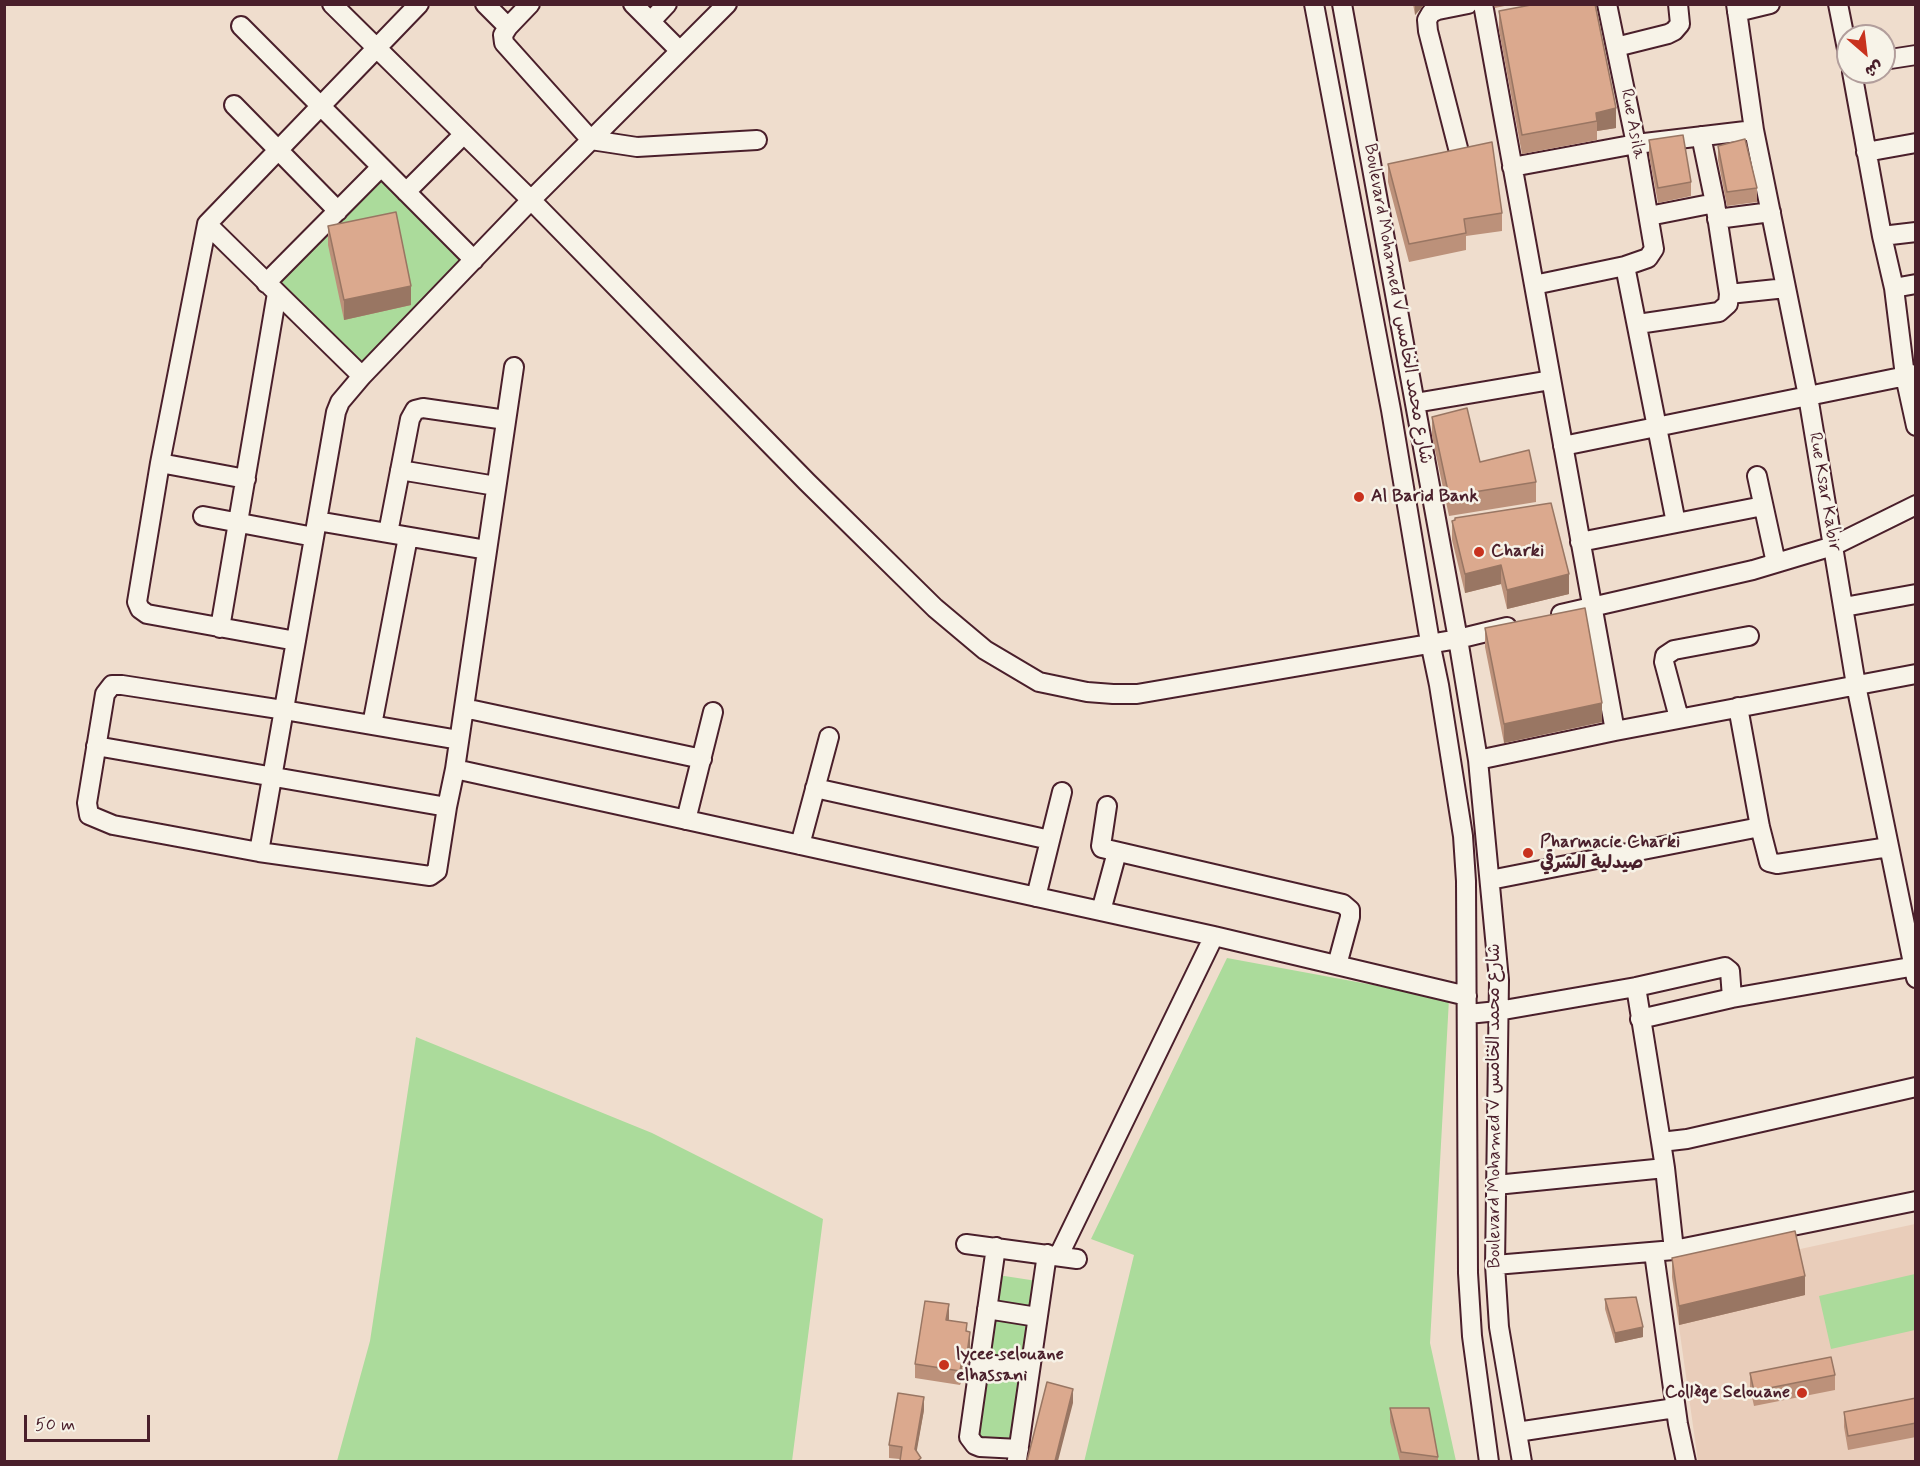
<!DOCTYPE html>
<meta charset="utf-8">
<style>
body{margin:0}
#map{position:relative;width:1920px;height:1466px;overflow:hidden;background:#efddcd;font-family:Mynerve,"Playpen Sans Arabic",sans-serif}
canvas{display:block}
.frame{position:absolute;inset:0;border:6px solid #4a1f2b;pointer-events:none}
.north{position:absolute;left:1836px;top:24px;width:60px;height:60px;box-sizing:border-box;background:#f7f3e8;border:2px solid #b29e9c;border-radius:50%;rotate:152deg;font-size:16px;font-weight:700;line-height:24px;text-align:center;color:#4a1f2b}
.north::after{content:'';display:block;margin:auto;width:21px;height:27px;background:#c8321e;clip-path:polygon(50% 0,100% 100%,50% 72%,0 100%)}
.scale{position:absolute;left:24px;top:1415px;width:126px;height:27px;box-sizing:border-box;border:3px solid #4a1f2b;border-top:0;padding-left:8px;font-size:18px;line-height:21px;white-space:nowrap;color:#4a1f2b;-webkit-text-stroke:4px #f7f3e8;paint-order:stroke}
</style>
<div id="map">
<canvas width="1920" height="1466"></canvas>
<div class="frame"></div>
<div class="north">ش</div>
<div class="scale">50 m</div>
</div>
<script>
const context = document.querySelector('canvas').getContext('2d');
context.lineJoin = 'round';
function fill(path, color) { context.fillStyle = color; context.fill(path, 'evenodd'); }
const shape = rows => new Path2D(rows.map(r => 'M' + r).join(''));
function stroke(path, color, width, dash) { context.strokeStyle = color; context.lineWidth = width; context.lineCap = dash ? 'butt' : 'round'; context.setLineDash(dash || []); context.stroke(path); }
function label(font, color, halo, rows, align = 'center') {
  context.font = font + ' Mynerve,"Playpen Sans Arabic",sans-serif'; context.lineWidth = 5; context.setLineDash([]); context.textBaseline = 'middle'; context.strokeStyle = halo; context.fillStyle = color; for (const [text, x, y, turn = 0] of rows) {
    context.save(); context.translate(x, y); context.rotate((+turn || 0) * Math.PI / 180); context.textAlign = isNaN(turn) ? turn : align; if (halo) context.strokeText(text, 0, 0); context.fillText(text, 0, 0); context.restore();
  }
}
fill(shape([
 [1915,1224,1915,1461,1698,1461,1672,1277]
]), '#e9cdba');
fill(shape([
 [378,176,464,261,359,366,274,281],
 [1227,958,1449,999,1430,1343,1456,1461,1084,1462,1134,1255,1091,1239],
 [416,1037,652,1133,823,1219,792,1461,337,1461,370,1341],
 [1915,1274,1915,1330,1831,1349,1819,1296],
 [998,1275,1037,1281,1032,1311,993,1306],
 [993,1316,1033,1322,1027,1365,987,1359],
 [984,1369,1024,1375,1015,1443,975,1437]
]), '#abdb9b');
const minor = shape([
 [332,4,531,200,807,482,935,608,985,650,1039,682,1087,692,1113,694,1137,694,1458,639,1507,627],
 [485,4,508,27],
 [530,4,508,27,503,35,504,43,591,140,637,147,757,140],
 [633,4,680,51],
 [1314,4,1391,410,1430,642,1439,685,1463,836,1466,881,1468,1273,1472,1336,1489,1462],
 [1342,4,1458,639,1478,760,1499,980,1495,1265,1499,1327,1522,1462],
 [1483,4,1615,731],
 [1736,4,1754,130,1808,396,1856,685,1916,978],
 [1838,4,1848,54],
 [1737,12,1770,4],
 [651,21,667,4],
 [241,26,474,260],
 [1616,47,1668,34,1674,31,1680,24,1678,4],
 [1884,60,1916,55],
 [1852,72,1882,236,1894,288,1905,376,1916,426],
 [234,105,338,211],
 [1459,152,1428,31,1427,20,1431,13,1438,10,1468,4],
 [1866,152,1916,143],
 [1512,167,1636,144,1754,130],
 [406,192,464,134],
 [1649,216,1715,203],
 [1717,219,1771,212],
 [207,224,362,376],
 [1882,236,1916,232],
 [1625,266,1676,523],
 [266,283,381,167],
 [1534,285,1625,266,1648,258,1654,249,1636,144,1607,4],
 [1894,288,1916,284],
 [1729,294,1786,288],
 [1638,324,1719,312,1728,304,1729,294,1715,203,1701,136],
 [1415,403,1551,380],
 [1563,446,1916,374],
 [160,463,246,479],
 [400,470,496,486],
 [1757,476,1776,563],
 [203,516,314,537],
 [317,521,487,550],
 [388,533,410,419,415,410,423,408,506,420],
 [1580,542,1763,506],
 [1844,607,1916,594],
 [1561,614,1753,570,1833,546,1916,505],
 [220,628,277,293],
 [296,641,147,614,140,609,137,602,160,463,207,224,419,4],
 [1738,707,1760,827,1769,862,1777,864,1889,847],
 [464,708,702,759],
 [1679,718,1664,662,1665,656,1674,650,1749,636],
 [372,725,408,537],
 [459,740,284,710,122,685,112,685,105,694,87,803,89,815,113,825,259,852,430,876,437,871,447,807,455,769,1214,936,1467,996],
 [96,746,447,807],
 [1478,760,1615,731,1916,674],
 [455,769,514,367],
 [815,788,1050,840],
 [1107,806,1101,846,1102,848,1343,904,1350,910,1350,917,1337,965],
 [686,820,713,712],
 [800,845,829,737],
 [259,852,336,412,340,402,362,376,531,200,727,4],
 [1490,880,1760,827],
 [1036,897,1062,792],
 [1101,911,1117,852],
 [1636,987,1661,1142,1687,1139,1916,1087],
 [1468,1014,1498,1011,1636,987,1725,967,1730,971,1732,998,1916,966],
 [1640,1019,1732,998],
 [1665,1168,1674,1250],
 [1496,1185,1665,1168,1661,1142],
 [966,1244,1077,1259],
 [996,1247,969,1437,975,1445,980,1447,1019,1449],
 [1654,1253,1678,1424,1686,1462],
 [1059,1255,1214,936],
 [1495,1265,1674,1250,1916,1201],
 [987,1309,1037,1317],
 [980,1363,1030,1370],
 [1517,1432,1675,1408],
 [1017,1460,1047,1254]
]);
stroke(minor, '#4a1f2b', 22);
stroke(minor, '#f7f3e8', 18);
fill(shape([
 [1413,4,1425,4,1415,15],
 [1494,4,1514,4,1495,8],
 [1499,11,1616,128,1597,131,1597,140,1522,154,1499,30],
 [1649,140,1691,182,1691,196,1658,203,1649,155],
 [1718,146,1757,188,1757,202,1727,206,1718,160],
 [1388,164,1502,213,1502,231,1466,236,1466,250,1409,262,1388,182],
 [328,226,411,305,344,320,328,245],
 [1432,417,1480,462,1536,482,1536,502,1449,516,1432,436],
 [1452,521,1569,594,1507,609,1501,584,1465,593,1452,540],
 [1485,628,1602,722,1504,743,1485,647],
 [1672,1258,1805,1295,1679,1325,1672,1277],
 [1605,1299,1643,1337,1615,1343,1605,1309],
 [949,1321,967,1332,970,1347,966,1376,962,1375,960,1385,915,1378,915,1364],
 [1750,1373,1835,1375,1835,1390,1754,1406,1750,1388],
 [1916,1398,1916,1437,1848,1450,1844,1427,1844,1412],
 [1390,1408,1438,1457,1438,1461,1400,1461,1390,1422],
 [924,1410,916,1452,921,1461,889,1458,889,1445]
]), '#bc917a');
fill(shape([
 [1415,4,1425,4,1415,15],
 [1616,108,1616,128,1597,131,1597,121,1596,113],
 [411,286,411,305,344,320,344,300],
 [1501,565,1501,584,1465,593,1465,574],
 [1569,574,1569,594,1507,609,1507,590],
 [1602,703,1602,722,1504,743,1504,724],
 [1805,1276,1805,1295,1679,1325,1679,1306],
 [949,1304,949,1319,946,1335,946,1320],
 [1643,1327,1643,1337,1615,1343,1615,1333],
 [970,1332,970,1347,966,1376,966,1361],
 [962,1360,962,1375,960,1385,960,1371],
 [1073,1389,1073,1403,1058,1461,1055,1461],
 [924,1397,924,1410,915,1461,915,1449]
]), '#997663');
const building = shape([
 [1536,4,1595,4,1616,108,1596,113,1597,121,1522,135,1499,11,1536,4],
 [1683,135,1691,182,1658,188,1649,140,1683,135],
 [1745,139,1757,188,1727,192,1718,146,1745,139],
 [1492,142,1502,213,1464,219,1466,233,1409,244,1388,164,1492,142],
 [396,212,411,286,344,300,328,226,396,212],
 [1467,408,1480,462,1529,450,1536,482,1449,496,1432,417,1467,408],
 [1551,503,1569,574,1507,590,1501,565,1465,574,1452,521,1455,520,1455,518,1551,503],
 [1585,608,1602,703,1504,724,1485,628,1585,608],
 [1795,1231,1805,1276,1679,1306,1672,1258,1795,1231],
 [1636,1297,1643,1327,1615,1333,1605,1299,1636,1297],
 [925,1301,949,1304,946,1320,967,1323,966,1331,970,1332,966,1361,962,1360,960,1371,915,1364,925,1301],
 [1831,1357,1835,1375,1754,1391,1750,1373,1831,1357],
 [1047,1382,1073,1389,1055,1461,1027,1461,1047,1382],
 [898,1393,924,1397,915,1449,921,1458,917,1461,900,1461,902,1447,889,1445,898,1393],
 [1916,1398,1916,1423,1848,1436,1844,1412,1916,1398],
 [1390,1408,1429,1408,1438,1457,1401,1452,1390,1408]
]);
fill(building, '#dba98e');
stroke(building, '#997663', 1.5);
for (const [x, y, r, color] of [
 [1359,497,6,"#c8321e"],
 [1479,552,6,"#c8321e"],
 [1528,853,6,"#c8321e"],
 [944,1365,6,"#c8321e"],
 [1802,1393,6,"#c8321e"]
]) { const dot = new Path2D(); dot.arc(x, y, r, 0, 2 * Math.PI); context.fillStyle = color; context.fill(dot); stroke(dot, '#f7f3e8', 2); }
label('18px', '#4a1f2b', '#f7f3e8', [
 ["Rue Asila",1632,124,79],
 ["Boulevard Mohamed V شارع محمد الخامس",1397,304,80],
 ["Rue Ksar Kabir",1824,492,80],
 ["Boulevard Mohamed V شارع محمد الخامس",1495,1106,-90]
]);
label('bold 18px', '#4a1f2b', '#f7f3e8', [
 ["Al Barid Bank",1371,497],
 ["Charki",1491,552],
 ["Pharmacie Charki",1540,843],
 ["صيدلية الشرقي",1540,864],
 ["lycee selouane",956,1355],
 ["elhassani",956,1376],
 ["Collège Selouane",1790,1393,"right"]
], 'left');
</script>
